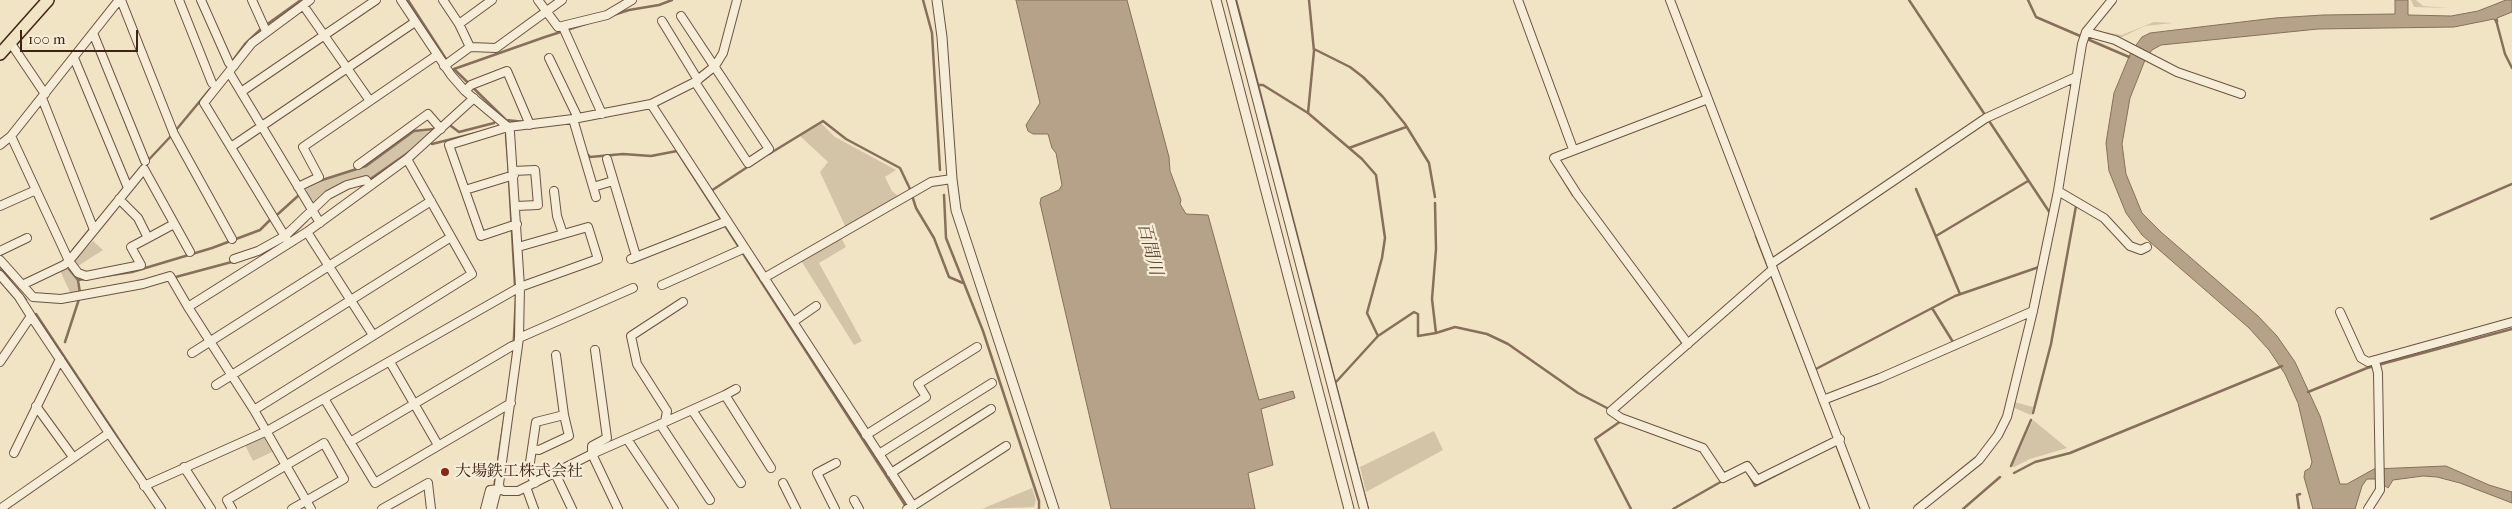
<!DOCTYPE html>
<meta charset="utf-8">
<style>
body{margin:0}
#map{position:relative;width:2512px;height:509px;overflow:hidden;background:#f1e4c5;font-family:"IM FELL French Canon",serif}
canvas{display:block}
.scale{position:absolute;left:20px;top:30px;width:118px;height:22px;box-sizing:border-box;border:2px solid #412215;border-top:0;padding-left:6px;font-size:15px;line-height:18px;white-space:nowrap;color:#412215;-webkit-text-stroke:4px #f6edd9;paint-order:stroke}
</style>
<div id="map">
<canvas width="2512" height="509"></canvas>
<div class="scale">100 m</div>
</div>
<script>
const context = document.querySelector('canvas').getContext('2d');
context.lineJoin = 'round';
function fill(path, color) { context.fillStyle = color; context.fill(path, 'evenodd'); }
const shape = rows => new Path2D(rows.map(r => 'M' + r).join(''));
function stroke(path, color, width, dash) { context.strokeStyle = color; context.lineWidth = width; context.lineCap = dash ? 'butt' : 'round'; context.setLineDash(dash || []); context.stroke(path); }
function label(font, color, halo, rows, align = 'center') {
  context.font = font + ' "IM FELL French Canon","Noto Serif JP",serif'; context.lineWidth = 4.5; context.setLineDash([]); context.textBaseline = 'middle'; context.strokeStyle = halo; context.fillStyle = color; for (const [text, x, y, turn = 0] of rows) {
    context.save(); context.translate(x, y); context.rotate((+turn || 0) * Math.PI / 180); context.textAlign = isNaN(turn) ? turn : align; if (halo) context.strokeText(text, 0, 0); context.fillText(text, 0, 0); context.restore();
  }
}
fill(shape([
 [2411,0,2416,0,2423,6,2450,8,2414,7],
 [2154,22,2173,23,2145,26,2120,38,2094,30,2122,35],
 [821,123,835,137,896,170,885,177,892,191,899,197,846,228,820,172,828,162,800,136],
 [434,131,425,140,370,179,315,203,310,202,308,197,306,188,336,175,365,168,415,132],
 [840,236,846,247,819,263,862,341,854,345,800,259],
 [93,241,103,250,78,266,75,260],
 [67,268,77,280,79,292,71,294,60,271],
 [2014,402,2033,407,2031,415,2012,407],
 [2033,420,2067,448,2030,459,2014,467,2012,466],
 [1434,431,1443,450,1366,492,1360,467],
 [263,436,272,452,253,461,245,445],
 [1032,488,1036,500,1034,507,982,509]
]), '#d3c3a7');
const water = shape([
 [1016,0,1127,0,1169,157,1170,171,1181,200,1180,204,1186,214,1208,215,1259,400,1293,391,1295,398,1261,409,1273,465,1248,473,1255,509,1111,509,1040,203,1041,198,1059,190,1062,185,1056,153,1052,148,1048,134,1033,134,1028,131,1026,125,1040,103,1016,0],
 [2395,0,2408,0,2408,15,2451,16,2478,11,2506,0,2512,0,2512,12,2497,18,2498,22,2496,23,2494,19,2454,27,2318,29,2161,45,2152,50,2145,60,2130,98,2122,144,2126,174,2142,213,2161,232,2258,316,2277,336,2295,362,2320,416,2340,484,2347,484,2374,469,2446,466,2489,485,2512,492,2512,503,2460,483,2437,477,2423,476,2393,480,2388,488,2375,479,2367,479,2362,486,2355,509,2313,509,2304,477,2305,471,2310,468,2312,462,2298,403,2285,374,2269,350,2249,328,2142,235,2126,213,2109,171,2106,143,2114,93,2131,52,2142,37,2150,33,2275,18,2323,15,2395,14,2395,0]
]);
fill(water, '#b5a289');
stroke(water, '#876f5b', 1);
stroke(shape([
 [408,0,446,59],
 [923,0,932,33,940,170],
 [1236,0,1368,509],
 [1909,0,2050,213,2049,216],
 [2028,0,2036,17,2129,57],
 [2496,20,2505,54,2512,68],
 [266,25,301,0],
 [1314,49,1350,67,1363,77,1383,97,1405,124,1429,163,1435,197],
 [231,63,245,44,262,28],
 [454,69,545,37,629,10,659,5,672,0],
 [454,69,506,120,525,122],
 [1258,85,1263,85,1308,113,1362,159,1376,175,1385,238,1382,258,1367,313,1378,336],
 [1308,113,1314,51,1309,0],
 [451,126,459,132,494,123],
 [176,130,210,89],
 [506,135,509,174],
 [432,144,484,131],
 [1349,148,1406,127],
 [587,154,590,157,623,154,651,156,677,151,905,505],
 [769,154,823,121,846,139,900,168,910,189,916,208,934,238,949,277,963,283],
 [1551,159,1573,195],
 [141,168,171,136],
 [509,179,515,286],
 [369,180,412,150],
 [319,181,366,166,414,131,434,129],
 [1916,189,1960,294],
 [711,191,749,166],
 [944,195,946,238,983,331,1039,501,1039,509],
 [1435,203,1436,249,1432,299,1436,333],
 [278,214,299,195],
 [2431,219,2512,184],
 [293,234,307,220],
 [1756,236,1827,419],
 [1936,236,2028,181],
 [73,250,91,228],
 [1618,255,1683,344,1681,345],
 [0,269,26,300],
 [69,269,78,280,80,293],
 [172,278,254,256],
 [78,280,132,272,212,248,260,230,270,220],
 [1932,308,1953,342],
 [36,314,147,482],
 [65,342,79,299],
 [513,357,516,296],
 [1814,370,1955,296,2039,267],
 [1336,382,1378,336,1414,312,1418,314,1418,336,1436,333,1455,327,1487,334,1508,344,1578,393,1609,409],
 [2308,392,2367,368,2512,329],
 [2033,413,2051,344,2076,206,2070,202],
 [1621,421,1595,439,1631,509],
 [1836,444,1861,509],
 [2011,466,2031,420],
 [1748,473,1755,486,1790,468],
 [2014,473,2035,462,2070,453,2282,366],
 [150,486,165,509],
 [494,488,505,414],
 [1673,509,1724,480],
 [1963,509,2000,477],
 [2299,509,2297,495,2300,494]
]), '#876f5b', 2.5);
const minor = shape([
 [121,0,174,134,232,239],
 [179,0,212,83],
 [201,0,229,63,234,66],
 [252,0,266,31],
 [401,0,451,75,465,91,508,127,510,132,520,287,519,338,499,484,500,489,504,491,518,491,592,454,618,509],
 [443,0,459,24,470,47],
 [538,0,558,27,607,15,632,0],
 [1231,0,1364,509],
 [1518,0,1573,149],
 [1670,0,1865,509],
 [303,5,370,101],
 [681,16,769,149,748,163,695,82],
 [662,21,698,80],
 [459,24,492,0],
 [563,27,602,114],
 [2086,32,2115,40,2177,72,2241,94],
 [93,33,145,161],
 [10,42,45,94],
 [74,58,128,188],
 [549,58,578,118],
 [444,66,470,47,496,48,562,0],
 [229,72,320,223],
 [465,91,471,85,507,71,530,125],
 [241,92,376,0],
 [42,98,94,230],
 [651,104,913,506,907,509],
 [573,119,596,197],
 [11,136,69,261,144,169,190,252],
 [0,145,11,136,119,0],
 [231,147,415,22],
 [607,159,636,256],
 [358,165,428,114,441,129],
 [513,171,535,170,538,205,516,206],
 [298,187,319,177,303,147,437,55],
 [593,187,613,181],
 [465,190,514,175],
 [554,191,557,216,563,234],
 [2058,191,2104,218,2130,246,2141,250,2147,247],
 [119,199,138,218,148,238,174,224],
 [0,206,36,190],
 [517,224,481,236,449,145,508,127,573,119,651,104,695,82,715,66,723,53,737,0],
 [307,232,373,335],
 [289,243,204,103,252,43,310,0],
 [0,251,27,238],
 [234,259,258,251,285,236,328,195,347,185,366,180,370,186],
 [631,259,727,221],
 [0,260,33,297,61,299,143,284,170,276,188,307],
 [1771,264,1986,118,2076,77],
 [1773,269,1611,411,1621,418,1703,448,1723,478,1747,466,1757,480,1840,439],
 [0,275,19,297,31,316],
 [764,278,931,182,952,179],
 [22,285,64,265,69,261,78,273,86,276,141,265,131,247,148,238],
 [662,285,745,248],
 [2340,312,2361,358,2368,362,2512,322],
 [793,322,816,306],
 [519,338,633,288],
 [1688,344,1577,194,1554,158,1708,99],
 [595,350,607,438,592,446,592,454,665,422,667,411,637,364,631,336,683,302],
 [192,353,431,201],
 [0,362,31,316,109,433,0,509],
 [390,362,438,445],
 [216,385,451,237],
 [725,395,736,389],
 [325,400,375,483,511,403],
 [1823,400,1880,378,2033,311],
 [36,406,73,457],
 [254,410,472,274,407,159],
 [692,410,741,483],
 [665,422,725,395,771,468],
 [660,424,710,500],
 [109,433,161,509],
 [866,435,926,397,918,384,977,347],
 [627,439,674,509],
 [350,442,512,346,518,344],
 [532,449,539,450,569,436,564,415],
 [14,453,60,359],
 [879,454,992,383],
 [184,467,211,509],
 [555,473,572,509],
 [891,473,991,409],
 [535,483,529,469,536,422,564,415,556,355],
 [783,483,796,509],
 [144,486,267,431,520,287,598,259,588,227,518,247],
 [526,487,534,509],
 [854,500,859,509],
 [913,506,1006,446],
 [232,509,227,500,324,443,344,479,292,509],
 [311,509,254,410,188,307,307,232,407,159,474,98],
 [382,509,428,483,431,509],
 [485,509,490,490,500,489],
 [492,509,496,493,500,489],
 [835,509,817,473,836,463],
 [1918,509,1979,460,1998,435,2007,417,2033,311,2058,191,2082,44,2086,32,2112,0],
 [2368,509,2380,490,2378,373,2375,361]
]);
const tertiary = shape([
 [937,0,942,37,952,179,956,210,1054,509],
 [1216,0,1349,509]
]);
const primary = shape([
 [0,54,48,0]
]);
stroke(minor, '#6d5241', 10);
stroke(tertiary, '#6d5241', 11);
stroke(primary, '#412215', 14);
stroke(minor, '#f6edd9', 8);
stroke(tertiary, '#f6edd9', 9);
stroke(primary, '#f1e4c5', 11);
for (const [x, y, r, color] of [
 [445,472,5,"#8f2418"]
]) { const dot = new Path2D(); dot.arc(x, y, r, 0, 2 * Math.PI); context.fillStyle = color; context.fill(dot); stroke(dot, '#f6edd9', 2); }
label('16px', '#412215', '#f6edd9', [
 ["大場鉄工株式会社",455,472]
], 'left');
label('italic 18px', '#644838', '#f6edd9', [
 ["百間川",1149,249,76]
]);
</script>
